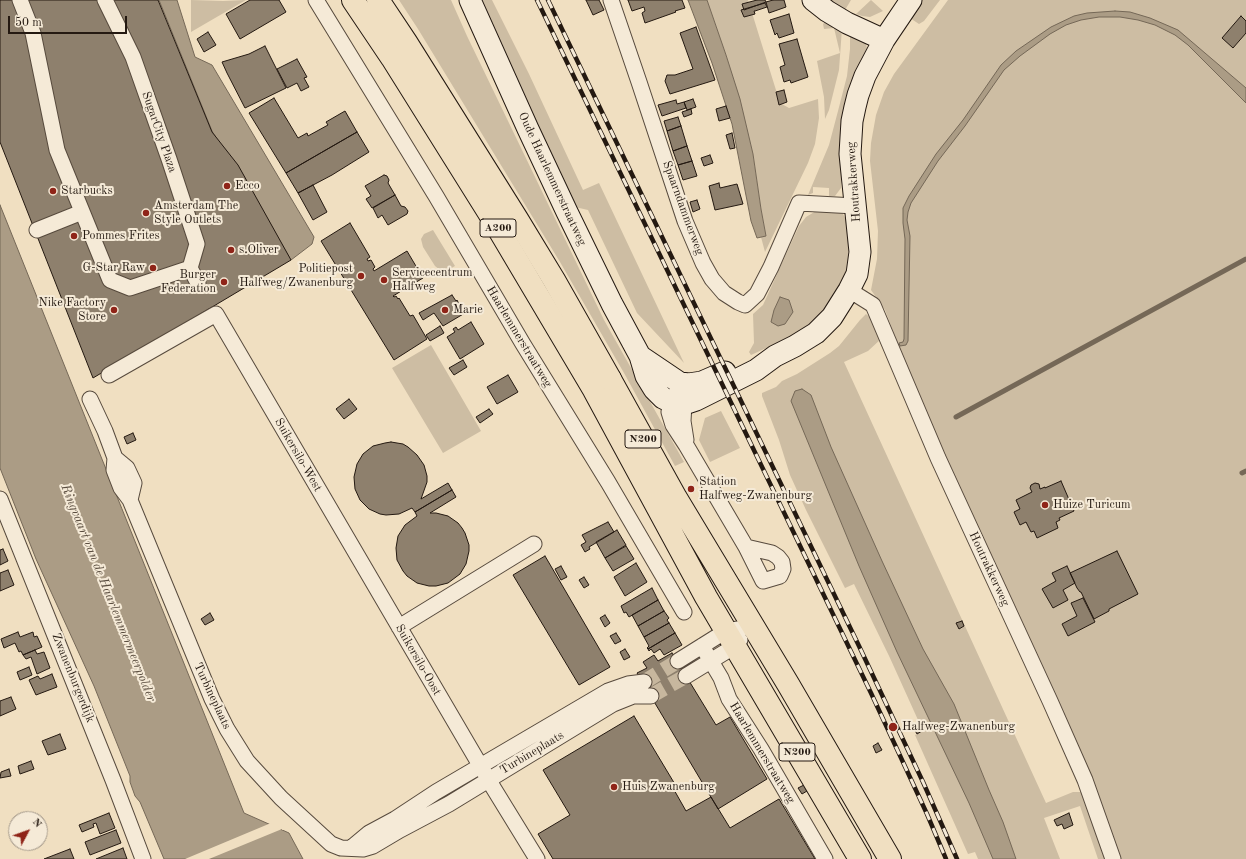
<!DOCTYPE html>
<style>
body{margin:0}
#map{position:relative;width:1246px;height:859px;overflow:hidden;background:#f0dfc1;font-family:"Old Standard TT",serif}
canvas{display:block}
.north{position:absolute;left:8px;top:811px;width:40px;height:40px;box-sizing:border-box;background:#f5ead7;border:1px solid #a19688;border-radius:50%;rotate:49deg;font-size:11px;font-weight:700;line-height:16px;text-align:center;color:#241911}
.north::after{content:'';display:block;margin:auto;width:14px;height:18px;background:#8f2418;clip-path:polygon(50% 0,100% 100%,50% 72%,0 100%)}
.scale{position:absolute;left:8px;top:16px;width:119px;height:18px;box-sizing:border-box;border:2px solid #241911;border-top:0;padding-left:5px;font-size:12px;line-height:14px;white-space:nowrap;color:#241911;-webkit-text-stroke:3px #f5ead7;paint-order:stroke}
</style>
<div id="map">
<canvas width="1246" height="859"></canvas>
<div class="north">N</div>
<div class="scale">50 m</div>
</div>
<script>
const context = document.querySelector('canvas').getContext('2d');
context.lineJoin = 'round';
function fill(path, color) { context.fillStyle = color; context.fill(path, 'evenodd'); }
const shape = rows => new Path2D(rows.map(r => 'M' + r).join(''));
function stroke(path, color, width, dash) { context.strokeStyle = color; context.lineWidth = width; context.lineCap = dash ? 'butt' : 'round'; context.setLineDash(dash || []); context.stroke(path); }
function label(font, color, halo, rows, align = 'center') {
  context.font = font + ' "Old Standard TT",serif'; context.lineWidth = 4; context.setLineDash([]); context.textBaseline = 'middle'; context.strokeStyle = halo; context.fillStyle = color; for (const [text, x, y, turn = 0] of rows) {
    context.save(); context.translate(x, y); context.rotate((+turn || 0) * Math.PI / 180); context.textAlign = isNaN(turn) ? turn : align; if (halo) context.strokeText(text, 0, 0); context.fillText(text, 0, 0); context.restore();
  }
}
fill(shape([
 [191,0,223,1,246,0,191,32],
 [399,0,451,0,467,36,604,320,684,462,675,466,624,373,560,262,418,29],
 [480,0,492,0,529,74,583,190,599,183,684,363,637,313,588,210,575,207],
 [707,0,748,0,780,103,789,108,818,99,819,118,815,144,808,163,765,252,761,237,766,236,761,209,753,154,726,55],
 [830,0,851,0,845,10,833,4],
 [871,0,883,11,870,17,862,16,856,14],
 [921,0,940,0,924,21,919,24,910,18],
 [948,0,1246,0,1246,859,1119,859,947,463,899,347,885,310,871,290,877,259,878,231,870,161,871,143,876,115,884,92,894,74],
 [826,21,842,28,839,70,829,110,825,119,824,97,817,61,840,53,834,28,824,29,823,24],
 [850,32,865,41,867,48,866,55,841,147,841,188,835,196,829,196,829,188,813,187,813,193,808,195,829,145,838,111,847,76,850,49],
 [835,210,843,214,849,225,849,247,847,268,839,289,827,308,799,333,751,355,749,352,754,343,753,314,763,305,799,226,806,217,816,211],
 [433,230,455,266,444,272,440,270,435,266,423,247,421,239,424,234],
 [866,314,872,319,881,339,868,351,844,362,1046,803,1073,792,1083,792,1107,859,1098,859,1080,806,1044,818,1060,859,978,859,975,852,968,854,915,735,923,731,890,658,854,584,845,588,806,510,790,475,779,440,762,396,762,393,776,387,782,381,797,374,830,353,839,346,860,320],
 [431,345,481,431,443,453,392,368],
 [721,411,740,448,710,462,699,440,705,418]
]), '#cdbda3');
const water = shape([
 [159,0,177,0,195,57,212,65,314,237,312,244,291,260,212,131,159,0],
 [688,0,707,0,726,55,740,99,753,154,761,209,766,236,757,238,751,221,732,124,712,63,688,0],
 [1115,11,1130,12,1150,18,1178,30,1246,88,1246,103,1188,45,1175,35,1155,25,1138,20,1120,17,1099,17,1081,20,1066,25,1050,34,1020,56,1004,70,965,126,938,161,911,203,908,212,907,220,910,236,908,341,906,345,900,346,899,343,903,342,904,339,905,239,903,223,903,208,909,196,936,154,963,120,1001,65,1016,51,1051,27,1074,16,1087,13,1115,11],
 [0,205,244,813,289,833,303,859,164,859,140,802,135,796,130,782,130,776,94,686,36,559,0,468,0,205],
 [780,297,789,300,793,312,785,324,778,326,771,322,774,310,780,297],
 [802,389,811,395,831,447,882,561,923,649,954,704,989,790,1003,822,1016,859,993,859,969,803,897,652,859,566,791,401,795,391,802,389]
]);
fill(water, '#ab9c85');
stroke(water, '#756857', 1);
fill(shape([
 [271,823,285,829,282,830,282,829,209,859,185,859]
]), '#f0dfc1');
stroke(shape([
 [956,417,1246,259],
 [1242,473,1246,471]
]), '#756857', 5);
const building = shape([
 [0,0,158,0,212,132,238,165,291,260,93,378,0,142,0,0],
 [250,0,279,0,286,12,240,39,226,14,250,0],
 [586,0,599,0,604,10,593,15,586,0],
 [628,0,682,0,685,8,675,11,676,12,645,23,642,13,645,11,644,7,632,11,628,0],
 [757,0,765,0,766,2,744,10,742,4,757,0],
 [773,0,784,0,786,7,769,13,766,2,773,0],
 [765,3,767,7,755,11,754,11,755,14,744,17,741,10,765,3],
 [789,14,794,33,779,38,777,33,775,35,770,20,789,14],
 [1241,16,1246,21,1246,33,1233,48,1222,38,1241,16],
 [696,27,715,80,670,94,665,81,667,75,675,75,693,69,680,33,696,27],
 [208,32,216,45,204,52,197,39,208,32],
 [797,39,808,77,791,83,790,80,784,82,780,67,785,65,779,44,797,39],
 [265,46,286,88,245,108,227,73,222,62,249,54,265,46],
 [297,59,307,77,304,78,309,87,301,91,297,83,287,88,277,69,297,59],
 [784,90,787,102,779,105,776,92,784,90],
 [274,98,298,138,307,133,308,136,328,125,326,122,345,111,357,132,286,173,249,113,274,98],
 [693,99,696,107,687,110,684,102,693,99],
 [676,100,677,104,684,102,686,108,662,116,658,105,676,100],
 [726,106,730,118,719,121,716,109,726,106],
 [691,109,692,114,684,117,682,112,691,109],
 [678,117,681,126,667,131,664,121,678,117],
 [681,126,687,146,673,151,667,131,681,126],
 [357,132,369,152,332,175,298,193,286,173,357,132],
 [732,133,735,148,730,149,726,135,732,133],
 [687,146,692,161,678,165,673,151,687,146],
 [710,155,713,163,704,166,701,158,710,155],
 [692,161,697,176,683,180,678,165,692,161],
 [384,175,387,176,389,180,388,183,395,195,372,208,366,199,371,196,365,186,384,175],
 [719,183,720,188,737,184,743,204,715,210,709,186,719,183],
 [313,185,327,212,313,220,298,193,313,185],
 [395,195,401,206,405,207,408,211,407,214,388,225,382,215,378,218,373,208,395,195],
 [697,200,700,209,693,212,690,202,697,200],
 [350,223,370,257,367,259,368,261,371,260,375,267,373,269,374,271,407,251,423,278,393,296,394,297,396,296,398,299,399,298,410,316,413,315,427,339,394,360,321,241,350,223],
 [452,295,456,301,457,300,459,304,462,303,466,309,464,311,465,313,443,326,434,313,423,320,419,313,452,295],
 [471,322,484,344,460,359,447,337,455,332,453,329,456,327,458,330,471,322],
 [440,326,444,333,430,341,426,335,440,326],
 [463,360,467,367,454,375,449,368,463,360],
 [508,375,518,392,497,404,487,387,508,375],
 [349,399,357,409,344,419,336,409,349,399],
 [489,409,493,414,480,423,476,417,489,409],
 [133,433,136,440,127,444,124,437,133,433],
 [391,442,403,444,408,447,417,455,424,465,427,476,427,482,421,499,448,483,452,490,415,512,412,508,399,514,386,515,380,514,369,509,360,500,355,489,354,477,357,464,363,454,373,446,385,443,391,442],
 [1061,481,1074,511,1059,518,1060,520,1056,522,1058,528,1037,538,1034,531,1031,532,1026,522,1020,525,1014,512,1020,509,1016,500,1032,492,1030,488,1031,485,1035,483,1039,484,1040,489,1045,487,1045,488,1061,481],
 [452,490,456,497,430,513,436,513,448,516,458,523,462,528,465,533,469,545,469,551,466,564,460,574,448,583,436,586,429,586,417,583,407,576,403,571,397,560,396,548,398,536,405,525,417,516,415,512,452,490],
 [608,522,614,532,589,547,590,549,585,552,581,545,586,542,582,535,608,522],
 [617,530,626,545,605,558,596,542,617,530],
 [626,546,634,559,613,571,605,558,626,546],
 [3,549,8,561,0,565,0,550,3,549],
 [1117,551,1138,594,1109,609,1109,611,1094,619,1081,592,1080,592,1077,588,1070,573,1117,551],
 [545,556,610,667,579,685,513,575,545,556],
 [636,563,647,582,625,596,614,577,636,563],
 [561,566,567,577,561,580,555,569,561,566],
 [1067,566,1075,583,1063,590,1068,600,1053,608,1042,589,1056,581,1052,573,1067,566],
 [8,570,14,585,0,591,0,573,8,570],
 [584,577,589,585,584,588,579,580,584,577],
 [652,588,658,600,629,617,626,612,624,613,621,606,652,588],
 [1083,598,1095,622,1068,636,1062,624,1077,616,1071,603,1083,598],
 [658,600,664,611,638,626,632,615,658,600],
 [664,611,669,618,667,620,669,623,644,637,638,626,664,611],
 [210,613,214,620,205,625,201,619,210,613],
 [605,615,610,623,605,627,600,618,605,615],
 [962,621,964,626,959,629,956,623,962,621],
 [669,623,675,633,648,649,647,648,649,646,644,637,669,623],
 [18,632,20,637,33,632,34,637,37,636,42,647,23,655,21,651,19,652,15,643,4,648,1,639,18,632],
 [616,633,621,641,615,644,610,636,616,633],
 [675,633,682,645,664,655,660,649,654,653,651,649,649,651,648,649,675,633],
 [625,649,630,657,624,660,620,652,625,649],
 [35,650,37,654,44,652,50,668,37,674,31,657,26,659,23,655,35,650],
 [672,653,716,725,730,717,767,779,718,809,637,673,647,668,643,662,654,655,658,661,672,653],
 [29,667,32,675,20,680,17,672,29,667],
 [52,674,57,687,36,695,29,680,38,676,40,679,52,674],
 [11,697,16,709,0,716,0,701,11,697],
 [634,716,676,786,673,788,686,811,711,797,730,828,779,799,815,859,553,859,538,834,570,815,543,770,634,716],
 [919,724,922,731,917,734,913,727,919,724],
 [60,734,66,749,48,755,42,741,60,734],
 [878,743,882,750,876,753,873,746,878,743],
 [31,761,34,769,20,774,18,766,31,761],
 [9,769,11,776,0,778,1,772,9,769],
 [804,785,807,791,802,794,798,788,804,785],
 [109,813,115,828,100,834,96,823,93,824,94,827,82,832,79,825,109,813],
 [1069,813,1073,825,1064,829,1062,824,1057,826,1054,820,1069,813],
 [116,830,121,843,90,855,85,842,116,830],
 [123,848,127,859,96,859,123,848],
 [70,849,74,859,44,859,70,849]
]);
fill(building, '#8e806d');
stroke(building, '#241911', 1);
stroke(shape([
 [644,682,678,661],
 [651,696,686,676]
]), '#c7b79e', 15, [15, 8]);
const street = shape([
 [20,0,33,33,57,150,110,280,130,288,190,268,197,244,169,159,133,57,105,0],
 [316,0,436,196,523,344,608,482,684,612],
 [611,0,639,82,685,221,703,263,712,279,724,293,738,302,745,305,757,294,771,267,799,203,855,206],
 [37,230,82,212],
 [190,268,198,283],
 [849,290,873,305,938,458,1050,701,1085,780,1113,859],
 [109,375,216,314,494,789,537,859],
 [675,394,671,402,669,412,673,425,686,445,746,547,763,581,780,576,783,569,782,562,778,557,772,553,746,547],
 [682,394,684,404,683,421,686,440],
 [90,399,105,431,115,458,114,470,121,488,130,500,212,699,227,729,247,761,281,798,331,844,341,848,363,849,373,846,400,830,449,804,613,704,633,696,651,696],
 [115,458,127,468,134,483,130,500],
 [0,499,113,780,143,859],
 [399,627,534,544],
 [702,646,721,678,729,699,761,749,825,859],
 [678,661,726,631,753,626],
 [686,676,735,646,740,640],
 [351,848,369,833,395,819,436,792,608,691,628,684,644,682]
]);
const secondary = shape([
 [470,0,528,129,567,212,612,304,640,356,646,376,654,389,663,398,671,402,684,404,696,400,756,370,775,356,795,346,816,333,832,317,849,290,857,274,860,252,850,154,852,121,855,107,858,95,865,76,884,40,911,0],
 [813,0,827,11,847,23,884,40],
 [640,356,680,383,689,384,702,382,725,372]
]);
const primary = shape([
 [353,0,392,58,489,213,594,390,706,597,860,859],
 [610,379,676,498,788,684,890,859]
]);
const highway = shape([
 [378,0,406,42,517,219,554,280,610,379]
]);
stroke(street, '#574a3d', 17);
stroke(secondary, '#241911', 23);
stroke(primary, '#241911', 24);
stroke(highway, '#241911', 24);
stroke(street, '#f5ead7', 15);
stroke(secondary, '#f5ead7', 21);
stroke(primary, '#f0dfc1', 22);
stroke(highway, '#f0dfc1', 22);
const rail = shape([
 [537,0,871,693,927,814,946,859],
 [548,0,859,646,923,782,957,859]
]);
stroke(rail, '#241911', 4.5);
stroke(rail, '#f5ead7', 3, [9]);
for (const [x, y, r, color] of [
 [227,186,4,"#8f2418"],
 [53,191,4,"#8f2418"],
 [146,213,4,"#8f2418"],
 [74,236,4,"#8f2418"],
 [231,250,4,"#8f2418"],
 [153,268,4,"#8f2418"],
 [361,276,4,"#8f2418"],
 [384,280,4,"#8f2418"],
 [224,282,4,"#8f2418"],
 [114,310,4,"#8f2418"],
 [445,310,4,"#8f2418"],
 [691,489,4,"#8f2418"],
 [1045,505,4,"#8f2418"],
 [893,727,5,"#8f2418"],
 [614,787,4,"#8f2418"]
]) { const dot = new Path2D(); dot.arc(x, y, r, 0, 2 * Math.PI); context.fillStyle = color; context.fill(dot); stroke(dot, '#f5ead7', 1.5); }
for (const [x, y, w] of [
 [498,228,36],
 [643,439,36],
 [797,752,36]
]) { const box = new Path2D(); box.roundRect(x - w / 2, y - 9, w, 18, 3); context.fillStyle = '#f5ead7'; context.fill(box); stroke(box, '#241911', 1); }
label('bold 11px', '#241911', null, [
 ["A200",498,228],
 ["N200",643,439],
 ["N200",797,752]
]);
label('12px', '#241911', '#f5ead7', [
 ["SugarCity Plaza",159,132,71],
 ["Oude Haarlemmerstraatweg",552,179,65],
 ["Houtrakkerweg",854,182,-94],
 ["Spaarndammerweg",683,208,70],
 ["Haarlemmerstraatweg",519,337,59],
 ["Suikersilo-West",298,455,60],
 ["Houtrakkerweg",989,569,65],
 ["Suikersilo-Oost",418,660,60],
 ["Zwanenburgerdijk",73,678,68],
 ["Turbineplaats",212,696,65],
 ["Turbineplaats",532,753,-31],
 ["Haarlemmerstraatweg",762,753,59]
]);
label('12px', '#241911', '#f5ead7', [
 ["Ecco",235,186],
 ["Starbucks",61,191],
 ["Amsterdam The",154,206],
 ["Style Outlets",154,220],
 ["Pommes Frites",82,236],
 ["s.Oliver",239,250],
 ["G-Star Raw",145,268,"right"],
 ["Politiepost",353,269,"right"],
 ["Halfweg/Zwanenburg",353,283,"right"],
 ["Servicecentrum",392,273],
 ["Halfweg",392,287],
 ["Burger",216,275,"right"],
 ["Federation",216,289,"right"],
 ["Nike Factory",106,303,"right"],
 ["Store",106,317,"right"],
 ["Marie",453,310],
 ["Station",699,482],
 ["Halfweg-Zwanenburg",699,496],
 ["Huize Turicum",1053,505],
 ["Halfweg-Zwanenburg",902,727],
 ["Huis Zwanenburg",622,787]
], 'left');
label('italic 13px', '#5a4d3f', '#f5ead7', [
 ["Ringvaart van de Haarlemmermeerpolder",108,593,68]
]);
</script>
